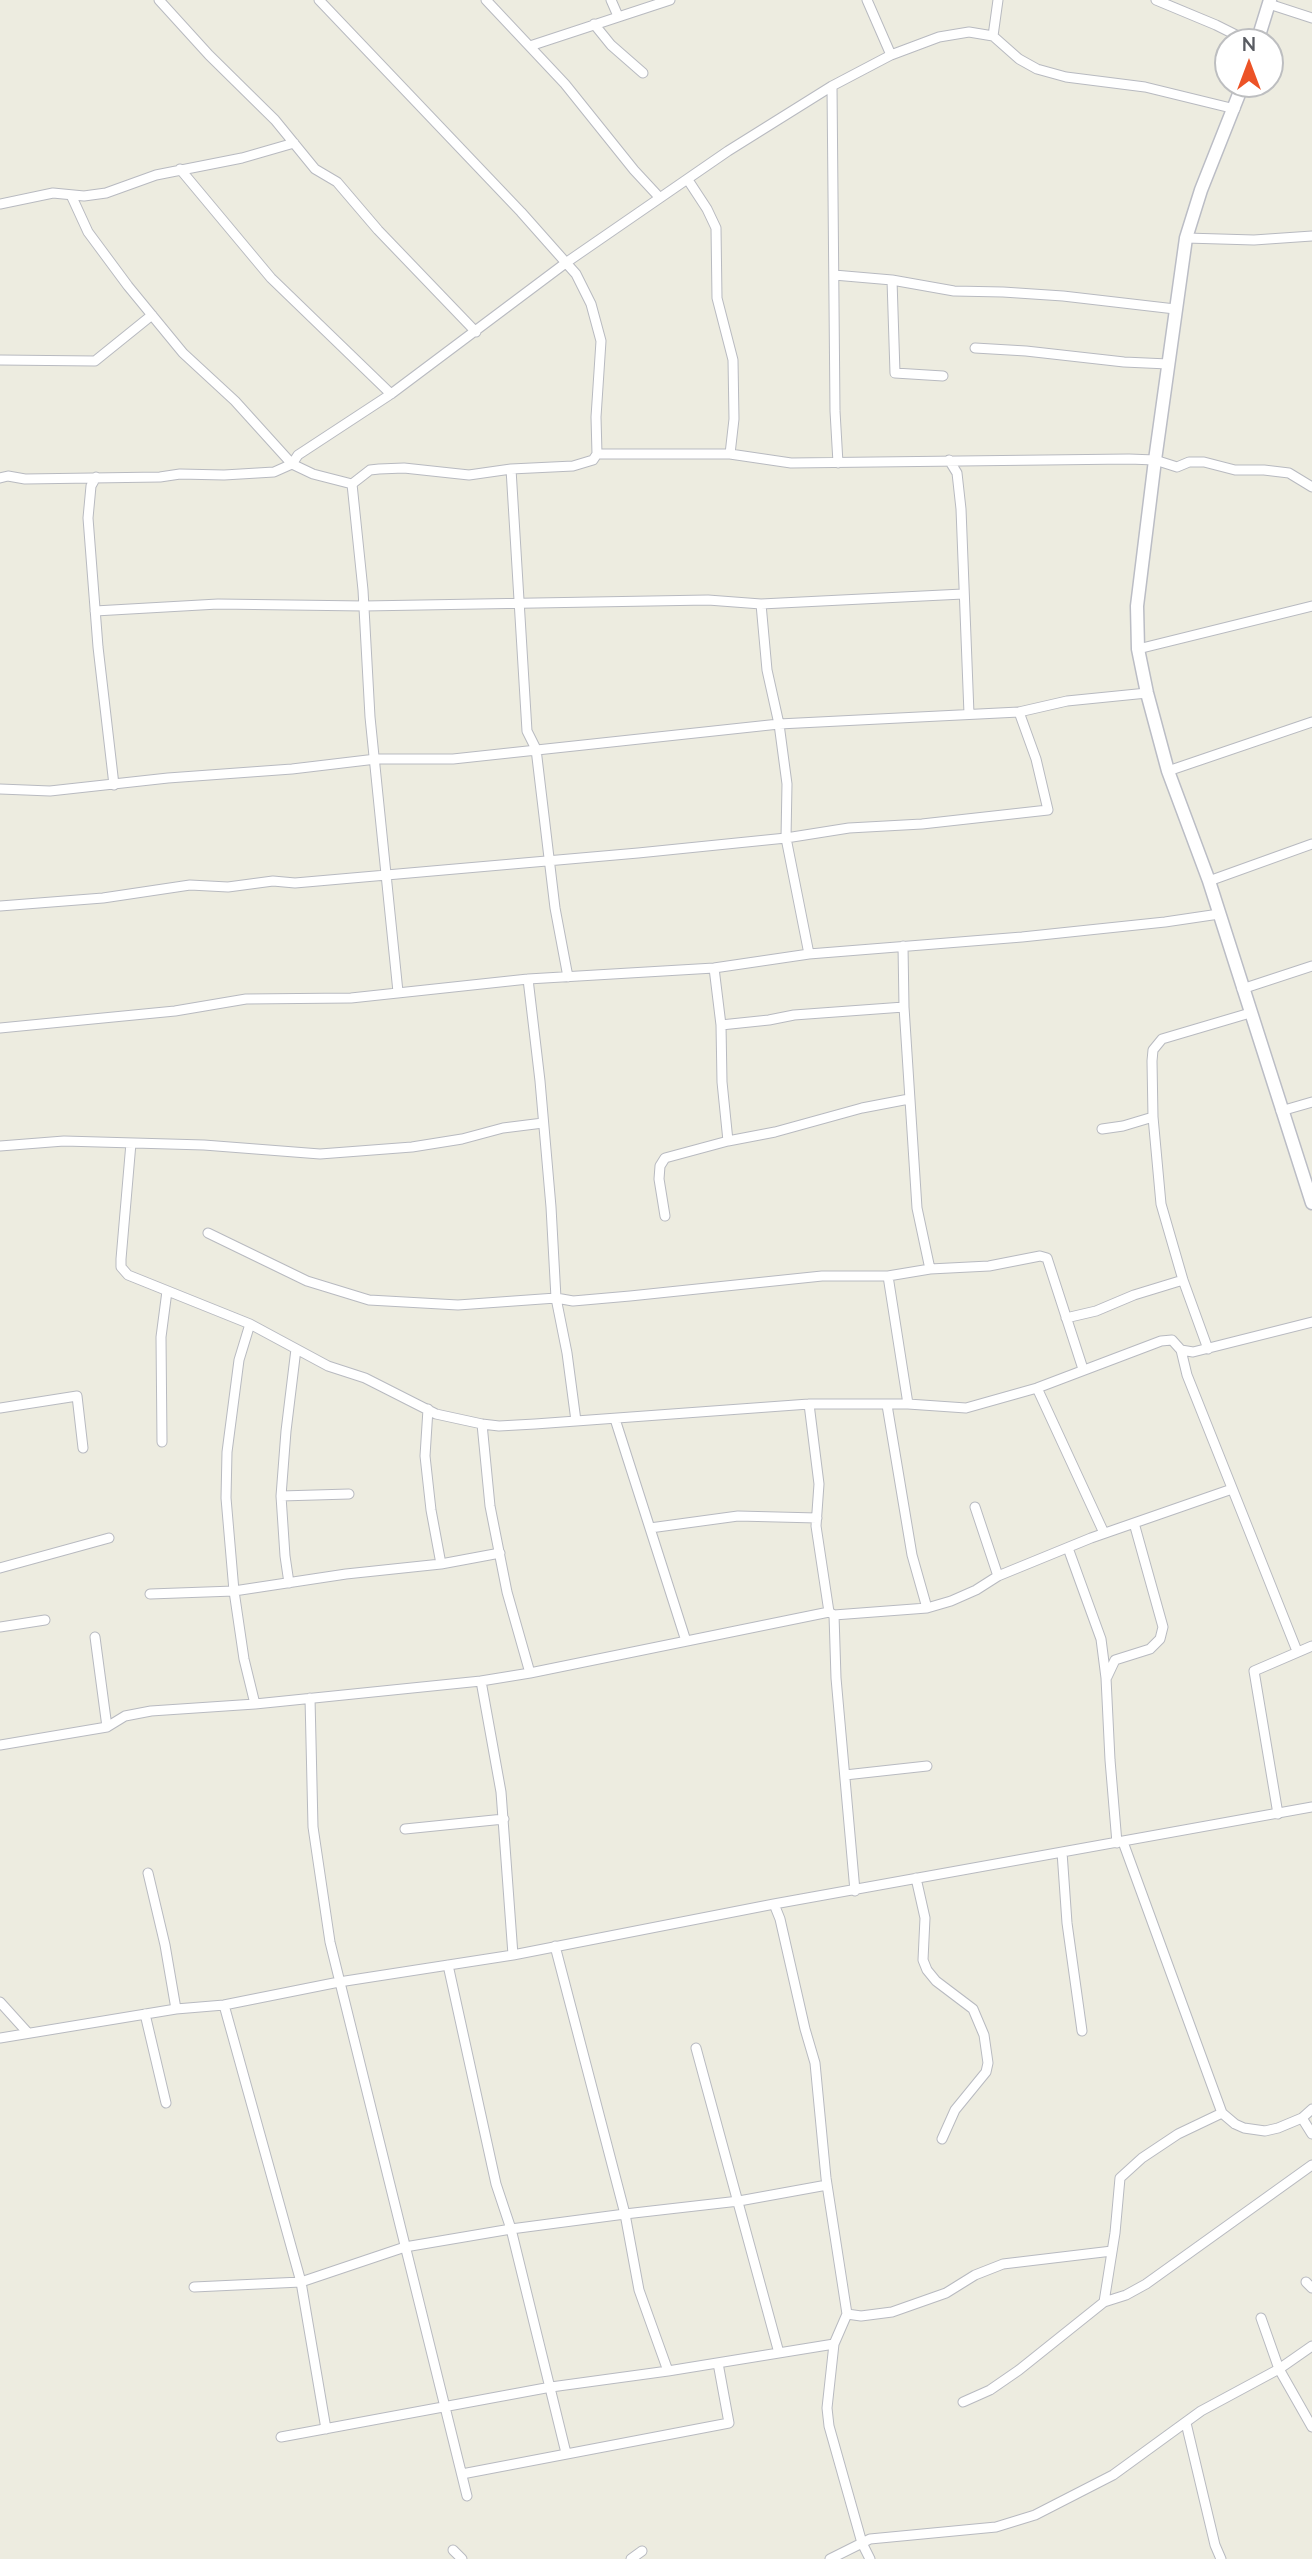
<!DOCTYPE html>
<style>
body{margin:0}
#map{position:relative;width:1312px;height:2559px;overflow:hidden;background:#edece0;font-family:Mulish,sans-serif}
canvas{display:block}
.north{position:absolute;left:1214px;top:28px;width:70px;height:70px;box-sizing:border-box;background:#fff;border:2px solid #bdbec0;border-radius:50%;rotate:0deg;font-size:19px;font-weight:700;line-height:28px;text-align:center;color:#595c62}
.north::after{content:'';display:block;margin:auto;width:24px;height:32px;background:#ec5327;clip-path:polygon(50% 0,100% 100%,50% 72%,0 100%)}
</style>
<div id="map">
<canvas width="1312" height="2559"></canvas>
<div class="north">N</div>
</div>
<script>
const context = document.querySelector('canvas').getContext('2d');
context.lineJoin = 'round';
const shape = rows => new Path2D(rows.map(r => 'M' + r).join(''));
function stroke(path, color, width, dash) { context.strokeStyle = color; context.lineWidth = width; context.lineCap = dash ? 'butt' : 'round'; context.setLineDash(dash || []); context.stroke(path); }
const street = shape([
 [159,0,209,55,275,120,315,169,337,182,378,230,476,332],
 [319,0,521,212,576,274,591,304,601,341,596,417,597,454],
 [486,0,565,84,634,170,660,198],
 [611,0,618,16],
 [867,0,891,55],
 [1156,0,1216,25,1250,42],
 [1269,4,1312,18],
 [594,24,611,45,643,73],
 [993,36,998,0],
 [530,46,670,0],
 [832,86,835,411,838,463],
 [180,169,271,278,391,394],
 [688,180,707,209,716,228,717,298,733,360,734,419,730,454],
 [71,195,88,232,128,286,183,353,235,401,292,464,298,455,391,394,567,262,728,151,832,86,891,55,939,37,969,32,993,36,1019,59,1037,69,1066,77,1145,87,1235,109],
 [0,204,53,193,84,196,106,193,156,175,242,158,294,143],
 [1186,238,1254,240,1312,236],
 [834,275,892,280,954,291,1003,292,1063,296,1175,309],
 [892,280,895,373,943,376],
 [975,348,1026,351,1124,362,1168,364],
 [0,360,95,361,152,315],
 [949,460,957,473,961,509,969,714],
 [511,469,527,731,536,749,555,908,568,977],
 [96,477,91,486,88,518,98,647,114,785],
 [0,478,8,476,25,479,160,477,180,474,224,475,274,472,292,464,313,474,352,484],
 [352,484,370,470,379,469,404,468,469,475,511,469,573,466,593,460,597,454,730,454,791,463,1129,459,1155,460,1177,467,1189,462,1204,462,1235,470,1264,470,1289,473,1312,487],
 [352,484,363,590,370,717,398,992],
 [761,604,767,670,779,724,787,784,786,838,809,954],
 [95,611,218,604,364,606,708,600,761,604,963,594],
 [1138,649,1312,606],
 [1168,771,1312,722],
 [0,789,50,791,168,778,292,769,376,759,453,759,779,724,1019,712,1067,701,1147,693],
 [1209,881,1312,844],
 [0,906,103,898,190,885,228,887,273,881,295,883,638,853,786,838,849,828,922,824,1048,810,1036,759,1019,712],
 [903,946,904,1007,917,1208,930,1269],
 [714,968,721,1025,722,1082,728,1141],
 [528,979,540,1081,551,1207,556,1298,567,1353,576,1421],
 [1242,989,1312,966],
 [721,1025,769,1020,794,1015,904,1007],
 [0,1028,175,1011,246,999,351,998,528,979,714,968,809,954,1022,937,1165,922,1219,914],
 [1281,1111,1312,1102],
 [1102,1129,1123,1126,1153,1117],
 [131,1143,121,1259,121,1267,128,1275,250,1324,328,1366,365,1378,436,1414,482,1424,499,1426,535,1424,809,1404,908,1404,966,1408,1037,1388,1161,1341,1172,1340,1181,1350,1193,1352,1312,1322],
 [0,1146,64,1141,204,1145,320,1154,412,1147,462,1139,503,1128,543,1123],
 [665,1216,659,1179,660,1166,665,1158,728,1141,775,1132,862,1108,909,1099],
 [208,1233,307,1281,369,1300,458,1305,556,1298],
 [888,1276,908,1404],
 [556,1298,573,1301,630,1296,822,1276,888,1276,930,1269,989,1266,1040,1256,1047,1258,1083,1369],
 [1066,1318,1096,1311,1134,1295,1183,1280],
 [250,1324,239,1360,227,1452,226,1498,234,1591,244,1659,255,1704],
 [1208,1349,1183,1280,1161,1204,1153,1117,1152,1061,1153,1050,1162,1039,1250,1013],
 [1181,1350,1187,1375,1297,1651],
 [1037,1388,1104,1533],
 [809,1404,819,1484,816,1526,829,1612],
 [887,1405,912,1555,927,1608],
 [0,1408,77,1396,83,1448],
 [428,1409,425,1456,431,1510,441,1564],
 [615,1419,686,1641],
 [482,1424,490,1506,507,1592,530,1673],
 [162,1442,161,1337,167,1291],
 [281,1496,349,1494],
 [975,1507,998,1576],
 [650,1528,738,1516,817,1518],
 [1068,1548,1101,1639,1106,1678,1110,1760,1117,1843],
 [0,1568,109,1538],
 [289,1583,285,1556,281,1496,286,1431,296,1349],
 [150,1594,234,1591,346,1574,441,1564,500,1553],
 [834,1615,836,1678,855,1891],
 [0,1627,45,1620],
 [95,1637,107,1727],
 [1107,1677,1115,1660,1150,1649,1160,1639,1163,1627,1134,1523],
 [481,1681,501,1792,513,1955],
 [310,1698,313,1827,330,1942,467,2496],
 [0,1745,107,1727,125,1716,151,1711,255,1704,481,1681,530,1673,829,1612,834,1615,927,1608,951,1601,976,1590,998,1576,1091,1538,1232,1489],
 [845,1775,927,1766],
 [1278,1814,1254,1671,1312,1646],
 [405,1829,504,1819],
 [1123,1842,1222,2113,1235,2124,1244,2128,1265,2131,1278,2128,1302,2118,1312,2109],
 [1062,1852,1067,1923,1082,2031],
 [148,1873,165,1945,176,2009],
 [916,1878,925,1918,923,1960,927,1970,936,1981,973,2009,984,2035,988,2063,986,2072,955,2110,942,2139],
 [774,1904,780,1919,805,2029,815,2063,826,2178,847,2314,834,2344,827,2408,829,2426,862,2543,870,2559],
 [555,1946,625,2214,739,2201,827,2185],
 [448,1965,496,2184,511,2229,625,2214,639,2290,668,2371],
 [0,2002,28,2033],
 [145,2014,166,2103],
 [0,2038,176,2009,224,2005,339,1982,513,1955,774,1904,1312,1807],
 [696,2048,779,2353],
 [1302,2118,1312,2134],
 [1306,2282,1312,2288],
 [194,2287,301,2282,224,2005],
 [1104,2302,1115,2233,1120,2178,1142,2158,1178,2134,1222,2113],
 [847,2314,861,2316,892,2312,946,2293,975,2275,1003,2264,1112,2251],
 [1261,2318,1279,2369,1312,2427],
 [963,2402,990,2390,1019,2370,1104,2302,1126,2295,1146,2284,1312,2165],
 [1186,2423,1215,2545,1221,2559],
 [326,2429,301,2282,405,2247,511,2229,566,2453],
 [281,2437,551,2387,668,2371,834,2344],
 [462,2474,729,2423,718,2363],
 [453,2550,462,2559],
 [631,2559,642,2551],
 [830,2559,870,2539,996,2527,1035,2515,1113,2475,1201,2411,1279,2369,1312,2346]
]);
const secondary = shape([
 [1257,42,1270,0],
 [1243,84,1201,190,1186,238,1155,460,1137,606,1138,649,1147,693,1168,771,1209,881,1312,1203]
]);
stroke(street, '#b8bac0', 11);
stroke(secondary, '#bbbdc5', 15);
stroke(street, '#fff', 9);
stroke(secondary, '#fff', 12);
</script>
